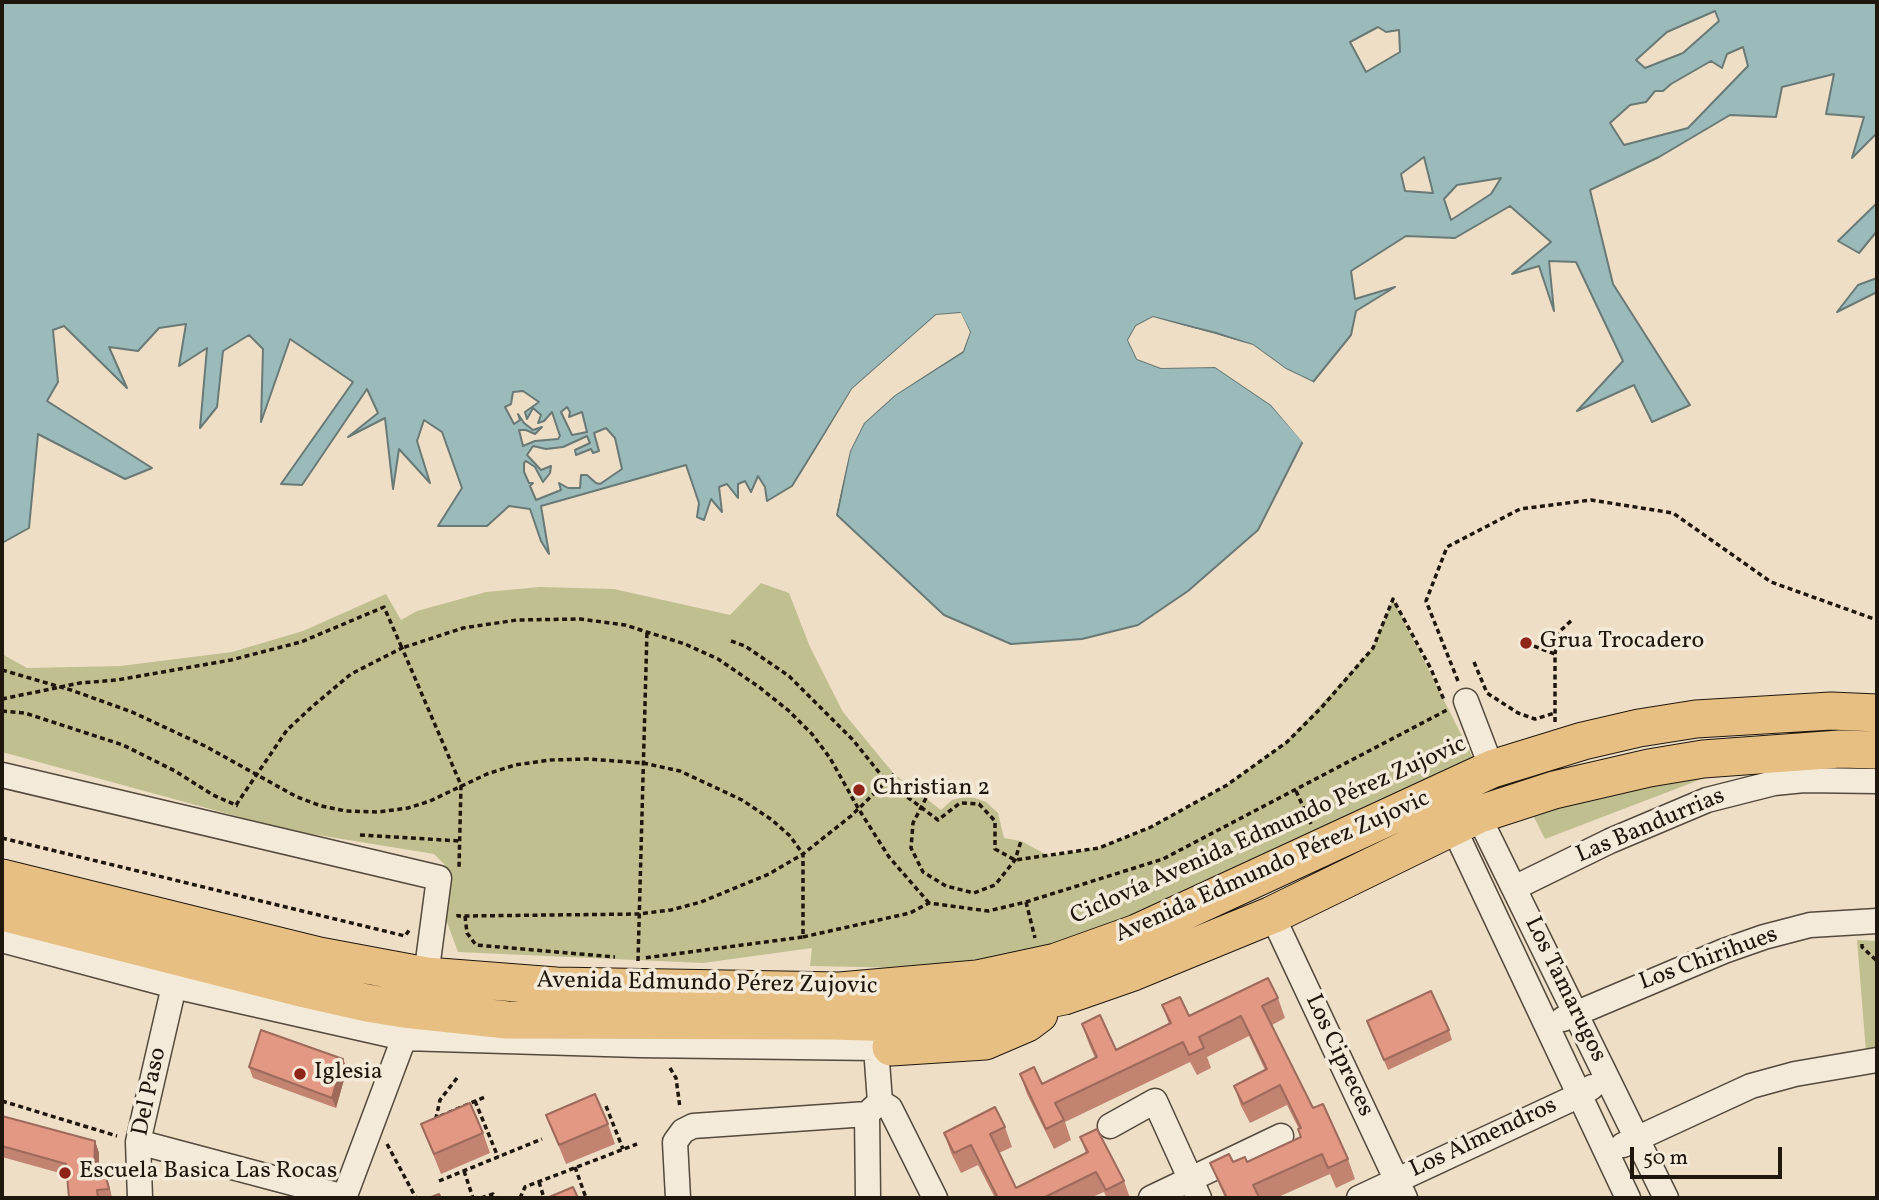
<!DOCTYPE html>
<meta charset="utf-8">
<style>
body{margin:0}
#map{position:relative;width:1879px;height:1200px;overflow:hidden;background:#eedec6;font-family:Vollkorn,serif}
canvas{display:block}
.frame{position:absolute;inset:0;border:4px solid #1f170e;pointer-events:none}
.scale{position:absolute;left:1630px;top:1147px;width:152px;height:32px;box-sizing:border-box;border:4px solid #1f170e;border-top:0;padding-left:9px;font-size:21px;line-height:24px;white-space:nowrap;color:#1f170e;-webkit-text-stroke:5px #f4eada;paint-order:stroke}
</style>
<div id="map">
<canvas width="1879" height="1200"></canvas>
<div class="frame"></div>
<div class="scale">50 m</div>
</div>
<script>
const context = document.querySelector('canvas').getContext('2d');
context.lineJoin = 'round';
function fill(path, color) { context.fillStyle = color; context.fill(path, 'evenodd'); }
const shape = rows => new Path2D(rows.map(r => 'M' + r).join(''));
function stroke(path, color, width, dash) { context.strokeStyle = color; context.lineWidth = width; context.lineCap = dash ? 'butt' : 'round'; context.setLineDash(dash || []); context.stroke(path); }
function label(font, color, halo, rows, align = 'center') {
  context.font = font + ' Vollkorn,serif'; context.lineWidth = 7; context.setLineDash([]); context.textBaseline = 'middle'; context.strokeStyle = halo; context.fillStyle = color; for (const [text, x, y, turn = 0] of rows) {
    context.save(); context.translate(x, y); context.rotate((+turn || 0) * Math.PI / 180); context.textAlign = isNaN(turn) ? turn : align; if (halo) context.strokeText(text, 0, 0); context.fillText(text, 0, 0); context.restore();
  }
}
fill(shape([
 [761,583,789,593,810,647,843,712,894,774,941,810,952,800,969,796,986,802,998,813,1004,838,1021,841,1049,856,1099,848,1151,827,1227,785,1286,742,1373,648,1393,599,1474,760,1130,917,1038,951,976,964,909,968,810,966,812,948,703,963,458,952,444,914,445,865,434,854,287,830,2,752,2,654,27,668,120,666,232,652,303,631,386,594,401,620,417,611,486,592,540,587,614,589,730,615],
 [1720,772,1545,839,1532,813,1630,787],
 [1857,940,1877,941,1877,1051,1866,1052]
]), '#c0bf90');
const water = shape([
 [2,2,1877,2,1877,133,1852,158,1864,117,1826,114,1834,74,1782,87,1776,117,1730,115,1659,157,1590,190,1613,284,1690,405,1652,422,1634,385,1577,411,1623,361,1576,262,1549,261,1554,311,1539,266,1512,274,1551,242,1510,206,1455,238,1406,236,1351,271,1355,299,1395,287,1356,311,1351,335,1313,382,1286,369,1253,345,1216,333,1153,317,1136,326,1128,340,1137,359,1161,368,1215,367,1271,405,1303,441,1258,530,1188,591,1138,625,1082,639,1011,644,944,615,837,515,850,451,864,423,895,395,963,352,970,332,960,313,936,315,852,389,792,486,767,501,765,487,758,476,751,492,745,481,738,484,738,498,727,484,719,487,722,512,711,499,704,520,697,517,699,503,686,465,541,506,549,554,541,541,530,509,509,506,487,526,438,526,462,488,442,432,424,420,417,441,430,483,399,449,393,489,385,418,348,437,378,413,367,389,302,485,281,484,353,382,290,339,261,422,263,349,249,335,223,351,217,407,200,428,207,348,179,366,186,324,159,328,138,351,109,347,127,388,64,326,53,330,58,382,47,401,152,468,125,479,38,434,29,528,2,543,2,2],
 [1715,11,1719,21,1683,53,1645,68,1636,60,1667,32,1715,11],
 [1378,27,1386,32,1399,30,1400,52,1366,72,1350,42,1378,27],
 [1743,47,1748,66,1688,128,1624,145,1610,123,1630,105,1646,102,1655,91,1663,91,1671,84,1711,61,1722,68,1727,54,1743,47],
 [1424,157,1433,193,1405,191,1401,174,1424,157],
 [1501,178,1491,194,1451,220,1444,199,1457,185,1501,178],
 [523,391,539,402,525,412,527,419,533,408,541,415,538,423,544,421,552,412,560,436,558,439,535,441,523,446,519,430,526,430,535,434,542,427,533,430,524,423,518,414,520,420,514,424,505,407,511,404,513,392,523,391],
 [567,407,570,412,569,417,582,412,587,432,572,435,561,412,567,407],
 [606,428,615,438,622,469,600,484,596,483,587,475,581,475,580,488,568,488,559,483,561,490,536,500,530,486,533,483,529,483,524,472,524,463,526,461,535,467,543,482,550,473,551,466,541,470,527,455,533,446,546,449,563,447,587,436,590,443,575,450,576,455,591,449,593,453,599,451,594,433,606,428],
 [1877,203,1877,231,1859,253,1838,241,1877,203],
 [1877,278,1877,292,1837,312,1858,285,1877,278]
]);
fill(water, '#9bbbbb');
stroke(water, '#697976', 2);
fill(shape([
 [961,313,970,332,963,351,895,395,864,423,850,451,835,518,834,514,847,450,861,422,893,392,960,349,966,332,958,317,938,319,854,392,795,488,791,491,852,389,936,315],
 [1153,317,1253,345,1286,369,1313,382,1315,385,1284,372,1251,348,1154,320,1139,329,1132,340,1139,356,1161,364,1217,364,1273,403,1306,439,1305,445,1271,405,1215,367,1161,368,1137,359,1128,340,1136,326]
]), '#eedec6');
const minor = shape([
 [1466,701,1492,769],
 [2,775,439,878,426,976],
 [1472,803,1666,1198],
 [1447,814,1628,1198],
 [1514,888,1610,841,1707,800,1774,783,1804,780,1877,781],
 [1272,915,1405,1198],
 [2,940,174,986,404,1038,639,1045,876,1048,880,1102,867,1114,868,1198],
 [1563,1019,1724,951,1764,937,1810,925,1877,921],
 [880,1102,890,1108,935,1198],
 [1110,1126,1155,1101,1199,1198],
 [138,1142,345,1197],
 [1623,1145,1751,1086,1795,1074,1877,1060],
 [140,1198,138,1142,174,986],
 [344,1198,404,1038],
 [678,1198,675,1142,683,1131,693,1126,867,1114],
 [1151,1198,1281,1136],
 [1359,1198,1580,1095,1592,1087]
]);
const highway = shape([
 [2,878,319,956,426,976,556,986,840,991,977,979,1056,962,1137,933,1492,769,1583,741,1639,728,1696,719,1831,711,1877,713],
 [2,912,305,989,367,1003,404,1009,507,1020,833,1021,897,1023,979,1013,1064,996,1133,972,1272,915,1477,815,1554,790,1649,768,1703,759,1840,749,1877,750],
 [891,1047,985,1041,1027,1023,1039,1014]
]);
stroke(minor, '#53493c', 27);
stroke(highway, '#1f170e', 39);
stroke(shape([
 [731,641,745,646,789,676,853,740,886,781,938,820,960,803,979,804,995,821,995,849,1015,860,1099,848,1151,827,1227,785,1287,742,1322,707,1373,648,1393,599,1431,669,1444,700],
 [1526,643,1555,654],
 [1474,662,1487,693,1518,713,1535,719,1555,713],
 [2,670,71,690,132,712,205,746,297,797,321,806,346,811,378,812,408,808,430,801,487,774,515,765,550,760,588,759,643,763,680,771,742,800,772,820,790,836,803,854,803,937,644,958],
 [1458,681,1426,601,1447,547,1520,509,1591,500,1673,513,1771,582,1877,620],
 [2,699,80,683,117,680,231,660,301,642,384,607,402,648,463,628,517,620,580,619,625,625,685,644,718,659,759,687,789,711,812,734,830,758,858,808,889,857,929,903],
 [2,711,25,713,123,745,175,771,213,795,238,806],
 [1555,722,1555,654,1558,633,1573,619],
 [1296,791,1311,824],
 [926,798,913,823,911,848,923,872,946,886,974,893,995,885,1015,860,1021,841],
 [236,805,287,730,314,705,351,674,402,648,461,785,459,868],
 [360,835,460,841],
 [2,838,405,936,410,929],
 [1026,902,1035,938],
 [458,914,458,916,465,916,638,914,671,910,701,902,769,874,803,854,851,816,894,774],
 [465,916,467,933,476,945,615,957],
 [803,937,910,913,929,903,988,911,1026,902,1163,859,1447,710],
 [1862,944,1862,947,1877,961],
 [638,961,647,631],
 [670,1068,676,1078,680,1108],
 [457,1078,440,1100,436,1118,487,1096],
 [2,1101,117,1136],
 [475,1101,498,1157],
 [606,1106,623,1149],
 [387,1144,416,1198],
 [575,1167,586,1198],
 [464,1171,473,1198],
 [439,1181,542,1139],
 [539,1182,544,1198],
 [481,1198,493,1194,497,1198],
 [520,1198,525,1187,637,1144]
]), '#1f170e', 3.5, [5, 3.5]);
stroke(minor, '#f4eada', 24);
stroke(highway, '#e7bf83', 37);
fill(shape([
 [1278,998,1285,1018,1272,1025,1313,1108,1348,1159,1355,1179,1336,1188,1330,1174,1276,1198,1225,1198,1210,1163,1247,1162,1301,1137,1299,1129,1287,1105,1250,1123,1241,1106,1234,1086,1265,1070,1249,1036,1207,1057,1211,1068,1197,1075,1190,1062,1065,1122,1071,1140,1054,1149,1027,1094,1020,1074,1042,1084,1095,1058,1089,1044,1082,1024,1116,1050,1169,1024,1162,1005,1189,1016],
 [1367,1021,1449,1030,1452,1040,1388,1070],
 [343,1059,347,1069,336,1108,253,1078,249,1067],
 [546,1115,608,1124,615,1144,566,1164],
 [2,1116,95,1141,99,1153,99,1173,105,1173,112,1198,69,1198,67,1175,2,1157],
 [421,1124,483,1133,490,1153,441,1174],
 [1005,1127,1012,1147,999,1153,1016,1188,1086,1153,1080,1137,1124,1181,1130,1198,1107,1198,1104,1192,1090,1198,995,1198,978,1165,961,1173,951,1153,944,1133]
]), '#c28371');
fill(shape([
 [343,1059,347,1069,336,1108,332,1098],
 [95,1141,99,1153,99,1186,94,1174],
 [105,1173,109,1185,112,1198,109,1189]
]), '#9e6a5c');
const building = shape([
 [1268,978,1278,998,1262,1006,1313,1108,1323,1104,1348,1159,1328,1168,1322,1154,1253,1185,1259,1197,1257,1198,1227,1198,1210,1163,1229,1154,1233,1162,1245,1157,1247,1162,1301,1137,1298,1129,1301,1128,1280,1085,1243,1104,1234,1086,1267,1069,1241,1016,1199,1037,1204,1048,1189,1055,1183,1042,1055,1103,1064,1120,1046,1129,1020,1074,1034,1067,1042,1084,1097,1057,1082,1024,1100,1015,1116,1050,1171,1023,1162,1005,1180,997,1189,1016,1268,978],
 [1431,991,1449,1030,1384,1060,1367,1021,1431,991],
 [261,1030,343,1059,332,1098,249,1067,261,1030],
 [595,1094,608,1124,559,1145,546,1115,595,1094],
 [470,1103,483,1133,434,1154,421,1124,470,1103],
 [995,1107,1005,1127,990,1134,1016,1188,1088,1152,1080,1137,1097,1129,1124,1181,1106,1190,1096,1172,1043,1198,998,1198,971,1145,954,1153,944,1133,995,1107],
 [2,1116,95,1141,94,1174,105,1173,109,1189,97,1190,98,1198,69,1198,66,1164,2,1146,2,1116],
 [573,1187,578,1198,547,1198,573,1187],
 [439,1194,441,1198,429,1198,439,1194]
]);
fill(building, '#e29883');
stroke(building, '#9e6a5c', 2);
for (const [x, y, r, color] of [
 [1526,643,7,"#8f2418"],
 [859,790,7,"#8f2418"],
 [300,1074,7,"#8f2418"],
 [65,1173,7,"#8f2418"]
]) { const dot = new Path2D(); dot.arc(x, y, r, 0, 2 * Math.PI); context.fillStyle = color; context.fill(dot); stroke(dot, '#f4eada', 2.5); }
label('24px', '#1f170e', '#f4eada', [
 ["Grua Trocadero",1540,643],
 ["Christian 2",873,790],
 ["Iglesia",314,1074],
 ["Escuela Basica Las Rocas",79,1173]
], 'left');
label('24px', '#1f170e', '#f4eada', [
 ["Las Bandurrias",1651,827,-23],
 ["Ciclovía Avenida Edmundo Pérez Zujovic",1269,832,-24],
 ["Avenida Edmundo Pérez Zujovic",1273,868,-24],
 ["Los Chirihues",1709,960,-20],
 ["Avenida Edmundo Pérez Zujovic",707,985,1],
 ["Los Tamarugos",1564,990,64],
 ["Los Cipreces",1338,1056,65],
 ["Del Paso",151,1092,-78],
 ["Los Almendros",1484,1139,-25]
]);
</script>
